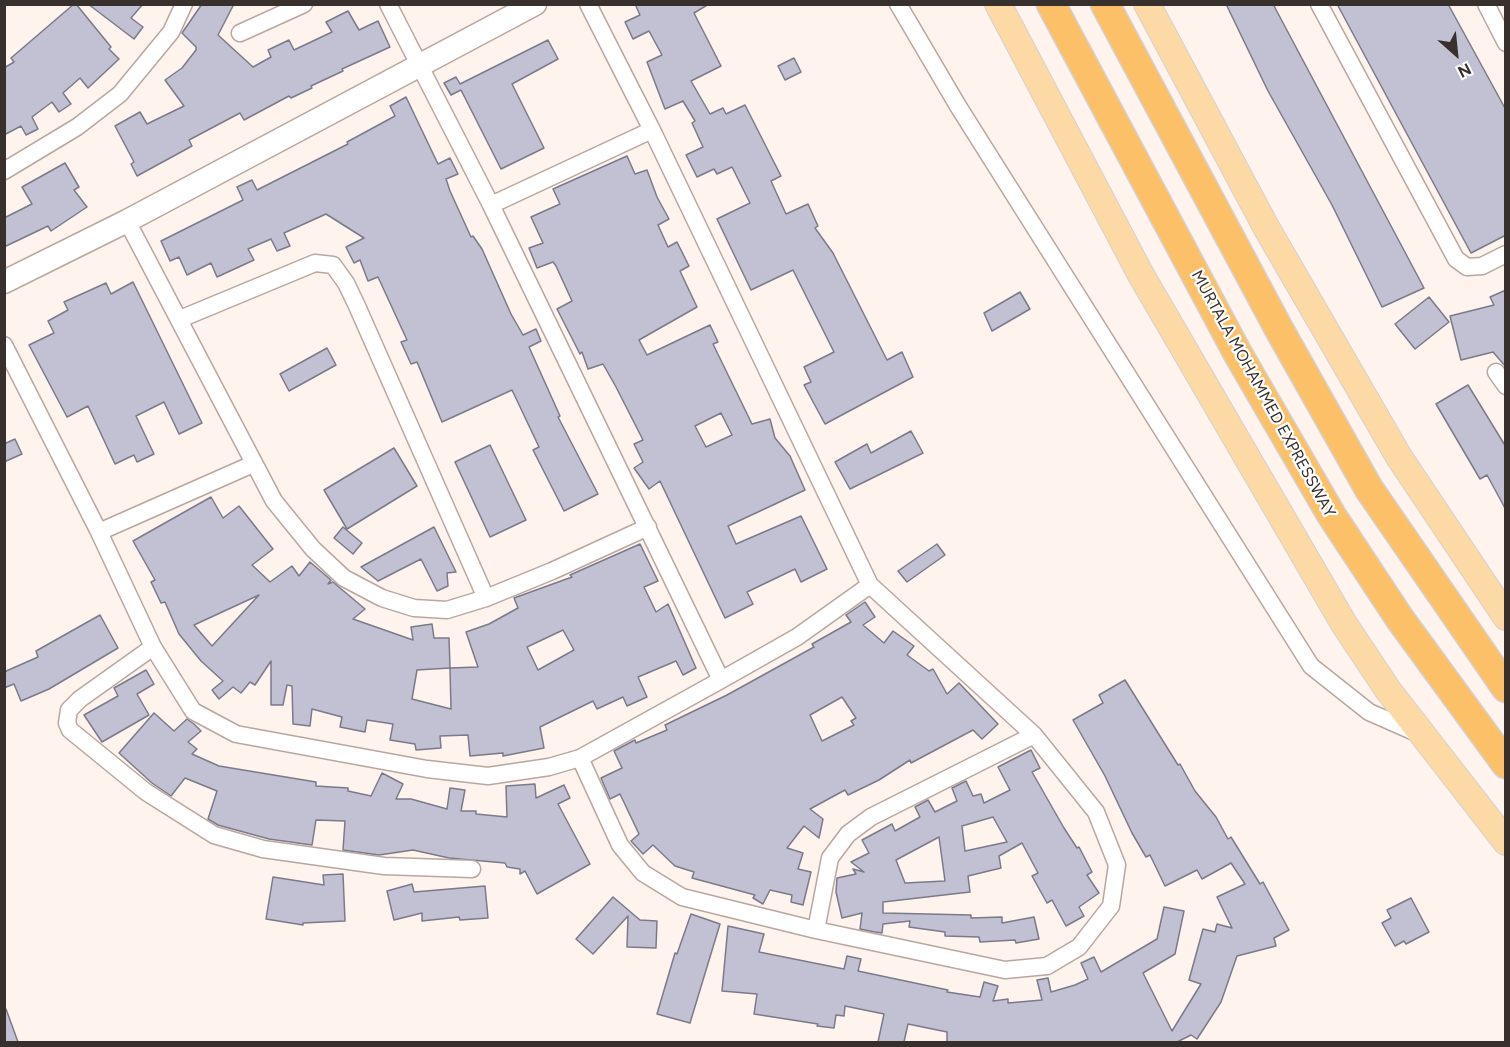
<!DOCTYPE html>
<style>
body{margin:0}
#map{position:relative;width:1510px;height:1047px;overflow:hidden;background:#fef3ed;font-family:Figtree,sans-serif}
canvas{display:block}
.frame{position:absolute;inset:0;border:6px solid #37302c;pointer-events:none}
.north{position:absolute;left:1426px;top:24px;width:60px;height:60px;-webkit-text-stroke:4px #fff;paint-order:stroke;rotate:153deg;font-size:16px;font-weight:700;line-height:24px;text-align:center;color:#37302c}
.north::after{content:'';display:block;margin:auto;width:21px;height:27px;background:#37302c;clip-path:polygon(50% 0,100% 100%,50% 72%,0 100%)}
</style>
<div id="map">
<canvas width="1510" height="1047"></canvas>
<div class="frame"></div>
<div class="north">N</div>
</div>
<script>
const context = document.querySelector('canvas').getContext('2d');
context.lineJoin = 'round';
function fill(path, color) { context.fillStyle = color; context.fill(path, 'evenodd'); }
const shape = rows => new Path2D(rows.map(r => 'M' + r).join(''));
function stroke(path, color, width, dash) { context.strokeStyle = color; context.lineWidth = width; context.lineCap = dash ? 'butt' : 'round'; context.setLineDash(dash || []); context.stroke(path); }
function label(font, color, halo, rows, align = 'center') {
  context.font = font + ' Figtree,sans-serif'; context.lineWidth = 4.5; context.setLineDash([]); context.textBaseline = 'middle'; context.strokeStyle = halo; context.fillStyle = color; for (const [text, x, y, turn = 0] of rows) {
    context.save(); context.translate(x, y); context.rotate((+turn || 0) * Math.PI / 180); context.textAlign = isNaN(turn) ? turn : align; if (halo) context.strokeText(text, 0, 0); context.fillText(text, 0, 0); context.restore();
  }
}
const building = shape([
 [74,4,76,4,111,47,109,49,119,59,88,88,80,78,63,93,71,104,59,112,52,102,32,117,38,129,26,135,21,126,4,135,4,68,14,62,11,58,74,4],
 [88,4,143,4,131,18,143,27,134,39,88,4],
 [202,4,234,4,218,35,253,67,271,57,268,50,289,40,294,50,332,32,326,22,348,11,359,30,378,21,390,47,342,69,343,71,311,86,312,88,291,98,289,96,244,120,240,113,189,140,192,146,137,176,131,164,134,162,115,126,140,112,147,124,184,106,165,80,182,68,196,50,196,47,182,33,202,4],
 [635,4,709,4,694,13,721,66,691,81,710,114,723,108,726,114,745,105,781,176,771,181,786,214,808,204,818,226,815,228,833,253,887,360,902,352,913,377,825,424,804,385,811,382,804,367,834,352,793,270,751,290,717,219,750,203,732,167,717,174,714,169,697,177,686,155,703,147,692,123,695,121,683,101,665,109,647,62,662,55,649,31,633,39,625,22,640,15,635,4],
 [1226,4,1273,4,1424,288,1382,307,1332,205,1268,91,1226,4],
 [1337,4,1448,4,1506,110,1506,235,1471,253,1337,4],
 [548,40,558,59,512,84,544,148,501,169,461,90,451,95,444,83,456,77,460,84,548,40],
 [794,58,801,72,785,80,778,66,794,58],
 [406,97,438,164,450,158,458,174,446,179,450,191,471,237,473,236,482,249,511,314,523,335,536,329,541,341,529,347,560,416,558,417,598,494,564,511,533,450,539,447,512,390,442,422,417,362,411,364,401,342,407,340,378,277,368,281,360,260,354,263,346,247,364,238,326,214,284,233,290,246,277,251,271,239,248,249,254,260,217,277,211,263,187,275,179,257,170,261,161,241,243,200,237,187,252,180,257,190,348,144,347,142,395,116,390,106,406,97],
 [627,156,635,174,647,170,657,197,669,219,658,225,668,247,677,242,689,266,680,271,697,307,639,340,647,355,710,325,718,342,713,344,752,424,770,419,775,438,790,456,805,490,728,526,736,544,801,516,827,569,801,582,795,569,747,592,753,604,725,618,660,481,649,489,634,468,643,462,634,444,643,440,616,387,603,364,588,369,582,352,580,354,557,309,572,301,556,266,553,262,537,268,529,248,543,243,531,217,560,204,553,189,627,156],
 [721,413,732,435,706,447,695,426,721,413],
 [65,163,79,187,74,190,87,207,51,231,48,226,4,247,4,218,32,204,22,187,65,163],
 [133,282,202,423,179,434,164,402,136,416,154,454,137,462,134,455,115,464,88,406,67,417,29,345,54,333,48,321,68,310,64,302,106,283,111,294,133,282],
 [1506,290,1506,367,1493,352,1461,360,1450,316,1494,305,1490,297,1506,290],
 [1020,292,1030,309,992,331,984,313,1020,292],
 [1429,297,1449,322,1415,349,1395,324,1429,297],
 [327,348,336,365,289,391,280,374,327,348],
 [1468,385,1506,447,1506,510,1487,475,1480,479,1436,404,1468,385],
 [911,431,923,453,850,489,835,462,867,444,871,453,911,431],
 [15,439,22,454,4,462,4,444,15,439],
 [490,445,526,520,490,537,455,462,490,445],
 [394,448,417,486,347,529,324,490,394,448],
 [211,497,223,518,239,506,273,549,252,565,270,582,292,566,299,576,310,562,331,580,328,584,333,582,365,609,353,619,413,640,411,627,432,624,434,638,449,638,450,668,417,670,412,699,451,709,450,668,478,667,466,632,489,624,518,608,514,598,572,577,570,575,640,544,658,581,644,587,656,612,668,604,696,668,683,675,676,661,638,677,647,697,627,706,623,697,597,709,593,701,540,727,544,748,503,756,503,753,470,756,468,735,440,736,441,748,416,750,415,744,390,740,393,724,367,720,365,732,340,727,342,717,312,709,310,726,293,724,292,686,287,685,283,705,271,705,271,661,255,685,250,682,241,693,233,687,219,699,212,690,223,681,201,661,179,634,165,602,161,603,151,582,155,580,133,541,211,497],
 [259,595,212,646,194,625,259,595],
 [563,630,574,650,538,670,527,647,563,630],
 [343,527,362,543,353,554,334,538,343,527],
 [434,527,456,572,447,573,448,586,437,591,421,559,378,581,361,567,434,527],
 [937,544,945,555,907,582,898,571,937,544],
 [865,602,875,617,863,625,884,643,893,631,914,646,907,655,929,671,933,669,947,694,959,683,998,724,982,739,973,730,911,763,910,760,879,780,848,795,845,790,810,809,823,819,819,838,804,826,787,848,803,853,798,869,811,872,803,905,791,902,792,895,770,890,763,904,753,898,755,895,692,878,694,872,675,866,653,845,643,854,631,841,639,834,620,794,610,799,601,778,622,768,614,751,635,740,636,743,667,730,665,725,727,695,814,647,812,644,851,622,846,615,865,602],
 [842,697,856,718,851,721,854,725,822,741,810,715,842,697],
 [100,615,118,648,49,689,21,701,14,684,4,688,4,672,38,657,36,651,100,615],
 [146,670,154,684,137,694,149,715,102,742,84,715,118,696,114,688,146,670],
 [1125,680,1178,765,1180,764,1195,791,1216,817,1228,839,1231,837,1260,884,1263,882,1289,930,1274,938,1276,946,1237,956,1221,1002,1197,1039,1191,1035,1177,1042,947,1042,947,1032,908,1024,904,1042,878,1042,884,1014,845,1006,844,1016,836,1015,834,1028,817,1026,818,1024,754,1014,757,994,722,991,728,926,764,934,759,952,844,969,847,956,861,959,858,971,948,990,947,992,980,997,984,982,998,986,993,1001,1008,999,1008,1003,1042,1000,1037,980,1048,978,1051,992,1075,985,1088,979,1081,963,1094,957,1101,972,1157,939,1164,907,1184,911,1175,954,1143,973,1172,1031,1201,984,1189,980,1203,929,1215,932,1217,924,1232,928,1217,897,1245,884,1231,863,1202,879,1197,870,1165,886,1150,855,1146,857,1132,833,1105,776,1073,720,1103,703,1099,695,1125,680],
 [154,713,174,731,187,719,194,724,201,731,188,742,197,749,192,754,219,766,316,782,316,786,348,788,348,791,371,796,382,773,403,784,396,799,411,799,447,809,450,788,465,790,461,811,476,811,476,814,507,817,506,786,535,784,536,798,564,785,570,798,558,804,590,864,537,894,525,871,520,874,520,869,507,867,505,863,449,858,413,850,379,855,343,850,345,821,316,820,312,845,269,839,218,825,208,819,217,791,185,778,171,796,152,783,119,753,154,713],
 [1031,750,1040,768,1032,772,1064,828,1077,848,1079,847,1092,872,1087,875,1099,893,1079,907,1084,916,1066,926,1052,900,1047,903,1032,876,1038,873,1022,843,999,856,1001,868,968,876,970,892,883,902,883,913,971,915,971,918,1002,917,1002,923,1034,917,1039,939,1016,943,1015,940,980,942,979,937,945,936,945,932,909,927,910,921,883,924,882,933,875,932,860,929,862,913,842,918,836,892,837,878,856,874,853,869,864,872,851,862,869,853,862,840,892,824,895,831,920,817,915,807,928,800,935,812,957,801,952,788,966,781,973,796,981,794,984,803,1010,790,998,767,1031,750],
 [993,817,1007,842,965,851,962,826,993,817],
 [939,837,945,881,905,883,896,860,939,837],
 [343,874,345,921,303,923,303,925,266,919,273,877,324,885,323,875,343,874],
 [412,884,414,892,485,886,488,918,460,920,459,917,422,921,422,913,394,920,387,891,412,884],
 [613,897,640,920,657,921,656,948,627,947,628,916,593,954,576,939,613,897],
 [1411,898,1429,932,1406,944,1404,941,1395,946,1382,923,1391,918,1387,910,1411,898],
 [691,914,720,924,690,1023,657,1014,675,953,677,954,691,914],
 [4,1009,6,1009,18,1042,4,1042,4,1009]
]);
fill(building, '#c2c1d3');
stroke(building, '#7a7a8a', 1.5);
const street = shape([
 [388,4,491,205,721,680],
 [898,4,958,106,1311,666,1369,712,1419,734],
 [1319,4,1456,259,1467,267,1482,266,1506,254],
 [1486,4,1506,43],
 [240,33,304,4],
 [4,171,77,127,120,94,171,32,184,4],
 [491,205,652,130],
 [127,221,274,501,313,549,344,578,382,598,414,608,447,610,486,598,552,571,648,527],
 [180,319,315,263,333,265,346,283,357,306,486,598],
 [4,345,99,532,153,647,193,711,236,734,427,769,488,776,549,767,580,758,721,680,797,637,870,585],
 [1496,372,1506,386],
 [99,532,253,464],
 [153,647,80,699,69,710,67,723,70,730,146,792,214,835,263,849,384,866,472,869],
 [580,758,620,845,643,873,682,897,816,930,1005,970,1047,966,1079,947,1111,906,1117,865,1096,812,1034,735,870,585,652,130,588,4],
 [816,930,830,858,848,834,871,817,1034,735]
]);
const secondary = shape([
 [4,282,127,221,535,4]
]);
const primary = shape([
 [998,4,1141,275,1344,624,1388,690,1506,842],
 [1147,4,1266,227,1399,457,1506,617]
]);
const highway = shape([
 [1051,4,1238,354,1332,516,1400,619,1506,764],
 [1105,4,1280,331,1369,489,1506,688]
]);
stroke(street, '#b9a79f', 19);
stroke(secondary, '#b9a79f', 25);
stroke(primary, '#d3d1d1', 28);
stroke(highway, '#d3d1d1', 31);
stroke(street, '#fff', 16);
stroke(secondary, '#fff', 22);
stroke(primary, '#fdd9a5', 26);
stroke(highway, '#fcc069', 28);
label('16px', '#37302c', '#fff', [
 ["MURTALA MOHAMMED EXPRESSWAY",1263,394,61]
]);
</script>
